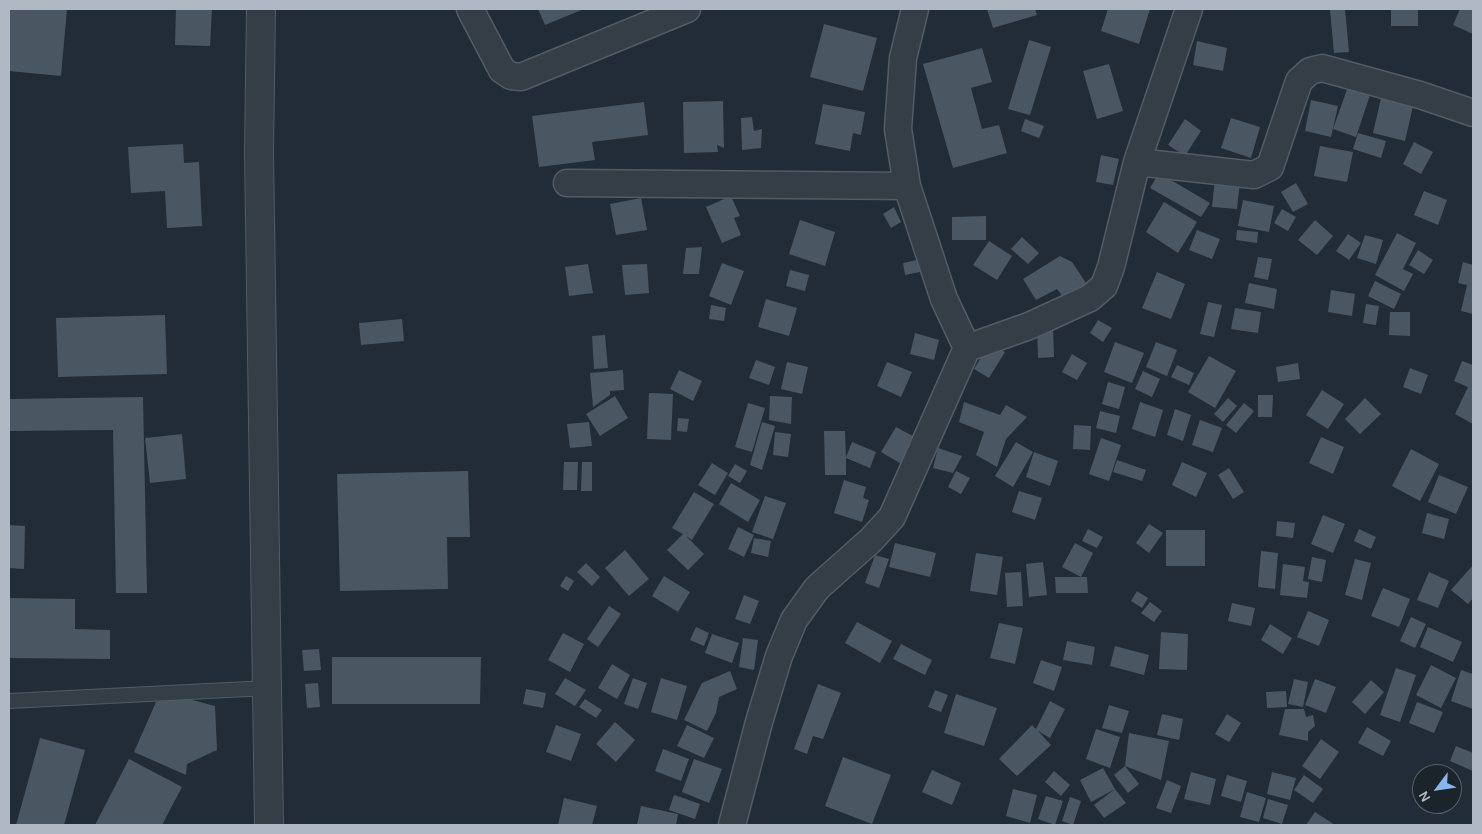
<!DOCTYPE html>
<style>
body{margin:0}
#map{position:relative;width:1482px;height:834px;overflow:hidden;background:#222c36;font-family:Karla,sans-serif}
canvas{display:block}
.frame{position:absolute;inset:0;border:10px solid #b0b8c3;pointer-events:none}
.north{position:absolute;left:1412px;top:764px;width:50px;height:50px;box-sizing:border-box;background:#1b232b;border:1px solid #575f68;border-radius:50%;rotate:239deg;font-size:14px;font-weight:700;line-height:20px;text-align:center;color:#b0b8c3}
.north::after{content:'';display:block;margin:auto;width:18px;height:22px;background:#89b5ef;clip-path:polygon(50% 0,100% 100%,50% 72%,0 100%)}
</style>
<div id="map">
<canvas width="1482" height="834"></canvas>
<div class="frame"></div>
<div class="north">N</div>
</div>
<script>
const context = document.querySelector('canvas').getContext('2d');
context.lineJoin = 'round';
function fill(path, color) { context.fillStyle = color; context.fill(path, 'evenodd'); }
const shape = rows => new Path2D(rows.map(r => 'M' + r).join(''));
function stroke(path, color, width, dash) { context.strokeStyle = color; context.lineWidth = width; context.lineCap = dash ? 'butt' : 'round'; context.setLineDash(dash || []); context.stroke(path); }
fill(shape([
 [9,9,67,9,61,76,9,71],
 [176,9,212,9,210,46,175,45],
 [538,9,584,9,545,25],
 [987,9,1035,9,1037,15,993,28],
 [1108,9,1150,9,1139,44,1101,31],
 [1345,9,1349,52,1334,53,1330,10],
 [1391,9,1418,9,1418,26,1391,26],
 [1460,9,1473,9,1473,34,1453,25],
 [824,24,877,38,863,91,810,77],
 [1029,40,1051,47,1030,115,1008,109],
 [1197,41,1227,48,1223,71,1193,65],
 [982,48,992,82,971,88,982,129,999,125,1007,153,953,168,923,64],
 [1109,64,1123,111,1097,119,1083,71],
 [1351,78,1373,86,1356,137,1333,129],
 [1381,98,1413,106,1405,141,1373,133],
 [1311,100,1338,106,1331,137,1305,131],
 [723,101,724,148,717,145,718,152,684,153,683,102],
 [644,102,648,135,592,142,595,160,539,167,532,116],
 [823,104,865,112,861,135,853,133,850,151,815,144],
 [752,117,754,131,762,129,761,148,742,150,741,118],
 [1231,118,1260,127,1251,158,1221,148],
 [1025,119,1044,126,1039,138,1021,131],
 [1185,119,1201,131,1185,156,1168,145],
 [1358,133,1386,141,1381,158,1353,149],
 [1414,142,1433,152,1421,174,1403,164],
 [183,144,184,163,199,162,202,226,167,228,165,191,131,193,128,147],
 [1320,146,1353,152,1347,182,1314,176],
 [1101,155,1119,159,1113,185,1096,182],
 [1159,173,1210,203,1201,217,1150,188],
 [1215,178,1240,182,1237,209,1212,207],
 [1296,183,1308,204,1293,212,1281,192],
 [1424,191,1447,200,1438,225,1414,215],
 [731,196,740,216,734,218,741,235,722,243,706,207],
 [641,198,647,230,616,235,610,204],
 [1243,200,1274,206,1269,232,1238,226],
 [1164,202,1197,222,1178,253,1146,232],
 [894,207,901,222,891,228,883,214],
 [1282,209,1296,217,1288,231,1274,223],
 [986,216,986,240,952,240,952,217],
 [800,220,835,232,825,266,789,254],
 [1315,220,1333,236,1317,255,1298,240],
 [1197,230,1220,239,1212,259,1189,250],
 [1237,230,1258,232,1257,243,1236,240],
 [1397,233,1416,243,1403,269,1413,274,1404,291,1375,275],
 [1348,234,1361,243,1349,260,1336,251],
 [1365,235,1383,240,1376,264,1357,258],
 [1022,237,1039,253,1028,264,1011,249],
 [989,241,1012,256,997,280,973,265],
 [702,247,699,274,683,274,686,248],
 [1418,250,1433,260,1424,274,1409,265],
 [1060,256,1072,262,1088,286,1064,298,1057,289,1036,300,1023,279],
 [1258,257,1272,259,1268,280,1254,277],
 [922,259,925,271,905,275,903,263],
 [1463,262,1473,265,1473,314,1461,311,1467,285,1458,283],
 [722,263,744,271,731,305,709,296],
 [588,264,593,293,569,296,565,267],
 [647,264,649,293,625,295,622,265],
 [790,270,809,275,805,291,786,286],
 [1157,272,1185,284,1171,319,1142,308],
 [1375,281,1401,294,1394,309,1368,296],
 [1249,283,1277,289,1274,309,1245,303],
 [1331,290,1355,294,1352,316,1328,312],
 [766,299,797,308,789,336,758,327],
 [1208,302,1222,305,1214,337,1200,334],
 [1366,304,1379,306,1376,325,1363,323],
 [711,305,726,308,724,321,709,319],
 [1235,308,1261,312,1258,333,1231,329],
 [1390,312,1410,312,1410,336,1389,335],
 [165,315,167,374,58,377,56,318],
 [402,319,404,341,361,345,359,323],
 [1098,320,1112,328,1103,342,1090,333],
 [1053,326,1054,357,1038,358,1037,327],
 [915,333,939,340,934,360,910,354],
 [605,335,608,368,594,369,592,336],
 [1115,342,1144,353,1132,383,1104,372],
 [1156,342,1177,350,1167,376,1146,367],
 [990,343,1005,352,989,378,974,369],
 [1072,354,1087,363,1077,380,1062,372],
 [1209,356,1236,371,1215,408,1188,392],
 [756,360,775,367,769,385,749,378],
 [1462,361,1473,365,1473,424,1455,414,1468,387,1454,381],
 [787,362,808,367,802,394,781,389],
 [887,362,912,372,901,397,877,386],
 [1298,363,1300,379,1278,382,1276,367],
 [1177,365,1194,373,1189,385,1171,377],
 [1410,368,1428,375,1421,394,1403,387],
 [623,370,624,390,610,391,610,395,593,407,590,373],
 [679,370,702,381,693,401,670,389],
 [1143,371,1160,379,1152,397,1135,389],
 [1108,382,1125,387,1119,409,1102,404],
 [1322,390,1344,404,1328,429,1306,415],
 [649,393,673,394,671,440,647,439],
 [1258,395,1273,395,1272,417,1258,417],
 [615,396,628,418,600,436,586,414],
 [770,396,792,397,791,424,769,420],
 [143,397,147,593,116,593,113,430,9,431,9,399],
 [1228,398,1237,406,1223,422,1214,414],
 [1365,398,1381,414,1360,434,1345,419],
 [964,402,1000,415,1006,405,1027,417,1006,439,997,467,976,455,984,432,959,422],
 [1140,402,1163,410,1155,437,1132,429],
 [748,403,765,408,752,452,735,447],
 [1244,403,1254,411,1236,433,1226,425],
 [1175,409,1191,415,1183,441,1167,435],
 [1100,411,1120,416,1116,433,1096,428],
 [678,418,689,419,687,432,677,431],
 [1200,420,1222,428,1213,452,1192,445],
 [589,422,592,446,570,448,567,424],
 [762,422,775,426,762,470,750,465],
 [1074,425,1091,426,1090,450,1073,449],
 [896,427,918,439,903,465,881,452],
 [824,431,845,431,846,457,852,442,876,452,870,468,846,458,846,475,825,475],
 [775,432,791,434,788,457,773,455],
 [182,434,186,479,150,483,145,438],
 [1321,437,1344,447,1333,474,1309,463],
 [1101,438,1121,445,1109,481,1089,474],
 [1016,442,1033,452,1013,487,995,476],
 [938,448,962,456,953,473,933,468],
 [1411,449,1439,464,1420,501,1392,486],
 [1034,452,1058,461,1050,486,1026,477],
 [1117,460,1146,470,1142,481,1113,472],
 [564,462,578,462,577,490,563,490],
 [582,462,592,462,592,491,581,491],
 [1182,462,1207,473,1196,497,1172,485],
 [712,463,728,473,715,495,698,485],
 [735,464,747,471,740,483,728,476],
 [1229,468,1244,492,1233,499,1218,475],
 [468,471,470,537,447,537,448,589,340,591,337,474],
 [956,471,970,478,961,494,948,487],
 [1439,475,1468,487,1456,514,1428,502],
 [844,480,866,487,863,498,869,500,862,522,834,513],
 [731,483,760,500,748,522,719,504],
 [1019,491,1042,498,1035,520,1012,512],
 [694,492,714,504,692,540,686,536,704,554,688,570,667,550,683,534,672,528],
 [765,496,786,503,773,539,752,532],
 [1427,513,1449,519,1444,539,1422,533],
 [1323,515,1345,524,1333,553,1311,544],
 [1277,521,1295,523,1293,538,1276,536],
 [1149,524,1163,533,1149,553,1136,543],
 [9,525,25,526,24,569,9,568],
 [738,527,754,535,744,557,728,549],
 [1088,529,1103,537,1097,548,1082,541],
 [1359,529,1376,537,1371,549,1354,541],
 [1166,530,1205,530,1205,566,1166,566],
 [754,538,771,541,768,557,751,553],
 [895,543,936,553,930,577,889,567],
 [1075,543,1093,553,1081,577,1087,577,1088,593,1056,593,1055,577,1081,577,1062,567],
 [625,550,649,579,629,596,605,568],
 [1261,551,1278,553,1275,589,1258,587],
 [976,553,1003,557,997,595,970,591],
 [875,555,889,559,879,588,865,583],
 [1312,557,1326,560,1322,582,1308,579],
 [1355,559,1371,563,1362,600,1345,595],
 [1043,562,1047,595,1029,597,1026,564],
 [586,563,600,577,592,586,577,572],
 [1283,564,1305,567,1303,581,1309,582,1307,598,1280,595],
 [1473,565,1473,598,1468,604,1451,590],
 [1021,572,1023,606,1007,607,1005,573],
 [1429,572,1449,581,1438,608,1417,600],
 [566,576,574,581,568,591,560,586],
 [664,576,690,592,678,612,652,596],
 [1383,588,1410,599,1399,627,1371,616],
 [1137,591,1148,598,1142,608,1131,601],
 [744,595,759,601,750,624,735,619],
 [9,598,75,599,75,629,110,630,110,659,9,658],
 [1150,602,1162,611,1154,622,1141,613],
 [1232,603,1255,608,1251,626,1228,621],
 [609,606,621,614,598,647,587,639],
 [1308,611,1329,620,1319,646,1297,637],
 [1411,617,1426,624,1415,648,1400,641],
 [857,622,892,641,880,663,845,643],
 [999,623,1023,628,1015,664,990,658],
 [1270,624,1292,638,1283,654,1261,640],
 [696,627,709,633,704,646,690,640],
 [1428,627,1462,642,1453,662,1420,647],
 [1161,632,1188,634,1187,670,1159,669],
 [563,633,584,644,570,672,548,660],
 [712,634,739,643,732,663,705,653],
 [743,638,758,640,754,670,739,667],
 [1067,641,1095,647,1092,665,1063,660],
 [901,644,932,660,925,675,893,659],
 [1115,646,1149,655,1144,675,1110,666],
 [319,649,321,670,304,671,302,650],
 [332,657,481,657,480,704,332,704],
 [1041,660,1062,667,1054,691,1033,683],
 [612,664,630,675,617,699,598,688],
 [1431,665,1456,678,1441,708,1416,695],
 [1396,668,1416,675,1400,722,1380,715],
 [1461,670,1473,674,1473,709,1451,701],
 [730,671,737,689,719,697,716,713,707,731,684,720,702,683],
 [565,678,586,690,575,706,555,694],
 [633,678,647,683,638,709,624,704],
 [661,678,687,686,677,720,651,712],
 [1294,679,1308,682,1303,707,1288,704],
 [1315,679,1336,687,1326,713,1305,705],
 [1371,680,1384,692,1365,714,1352,702],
 [318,683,320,707,307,708,305,684],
 [818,684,841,693,823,739,813,736,807,754,794,749],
 [526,689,546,693,543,708,523,704],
 [935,690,948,695,941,712,928,707],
 [1286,691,1287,707,1267,708,1266,692],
 [956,694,997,708,984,746,944,733],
 [177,696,215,706,217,750,187,764,186,775,134,752,156,702],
 [585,699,602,710,596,718,579,707],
 [1050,701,1065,709,1050,738,1038,731,1051,745,1017,776,999,759,1032,725,1036,729],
 [1417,702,1443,712,1434,733,1409,723],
 [1109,705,1129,711,1122,733,1102,728],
 [1285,709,1304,709,1306,717,1313,715,1315,726,1308,732,1308,741,1279,735],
 [1162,714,1183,719,1179,740,1157,735],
 [1227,714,1241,723,1229,742,1215,734],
 [615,722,635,740,616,762,596,744],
 [556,725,581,734,571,761,546,752],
 [687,725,714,738,704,758,677,746],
 [1367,727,1391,741,1383,756,1358,743],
 [1096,729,1120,737,1110,768,1086,759],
 [1129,733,1169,741,1161,780,1125,766],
 [40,738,85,750,64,825,16,825],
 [1321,739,1339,752,1320,779,1302,766],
 [1456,746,1473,753,1473,771,1450,761],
 [663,749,689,759,681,781,655,771],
 [843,757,891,775,872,824,825,806],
 [129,759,182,787,162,825,95,825],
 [694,759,722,769,709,803,682,792],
 [1125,766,1139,784,1128,793,1114,775],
 [1103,768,1115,789,1091,802,1080,780],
 [932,770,961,783,952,805,922,792],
 [1054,771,1070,785,1061,796,1045,782],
 [1191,772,1216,779,1210,805,1184,799],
 [1272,772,1296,778,1290,800,1267,794],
 [1227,775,1247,781,1241,802,1221,796],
 [1304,775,1323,789,1313,803,1294,790],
 [1167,780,1181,786,1171,813,1156,808],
 [1013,789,1037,795,1030,823,1006,816],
 [1115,789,1126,803,1104,818,1094,805],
 [1247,792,1266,798,1259,822,1240,817],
 [674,795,700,804,695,819,669,810],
 [1046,796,1063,801,1055,825,1038,819],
 [1070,797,1081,801,1073,825,1062,821],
 [564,798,597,806,592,825,558,825],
 [1268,799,1288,805,1282,824,1263,818],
 [641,806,678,814,676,825,637,825],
 [1315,812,1335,825,1306,825]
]), '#4a5662');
const service = shape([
 [9,701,268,688]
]);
const minor = shape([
 [470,9,502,70,511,76,521,77,687,9],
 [915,9,903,58,898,129,907,186,944,299,967,348],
 [1137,162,1254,175,1270,167,1299,81,1310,71,1322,68,1420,95,1473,113],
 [567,183,907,186],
 [732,825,759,722,779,656,794,620,817,588,871,540,892,517,967,348,1029,326,1090,298,1104,286,1111,267,1137,162,1189,9]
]);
const tertiary = shape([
 [261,9,259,152,269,825]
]);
stroke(service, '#535b65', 16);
stroke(minor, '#535b65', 29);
stroke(tertiary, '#535b65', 30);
stroke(service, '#353d47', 14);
stroke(minor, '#353d47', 26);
stroke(tertiary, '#353d47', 28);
</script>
